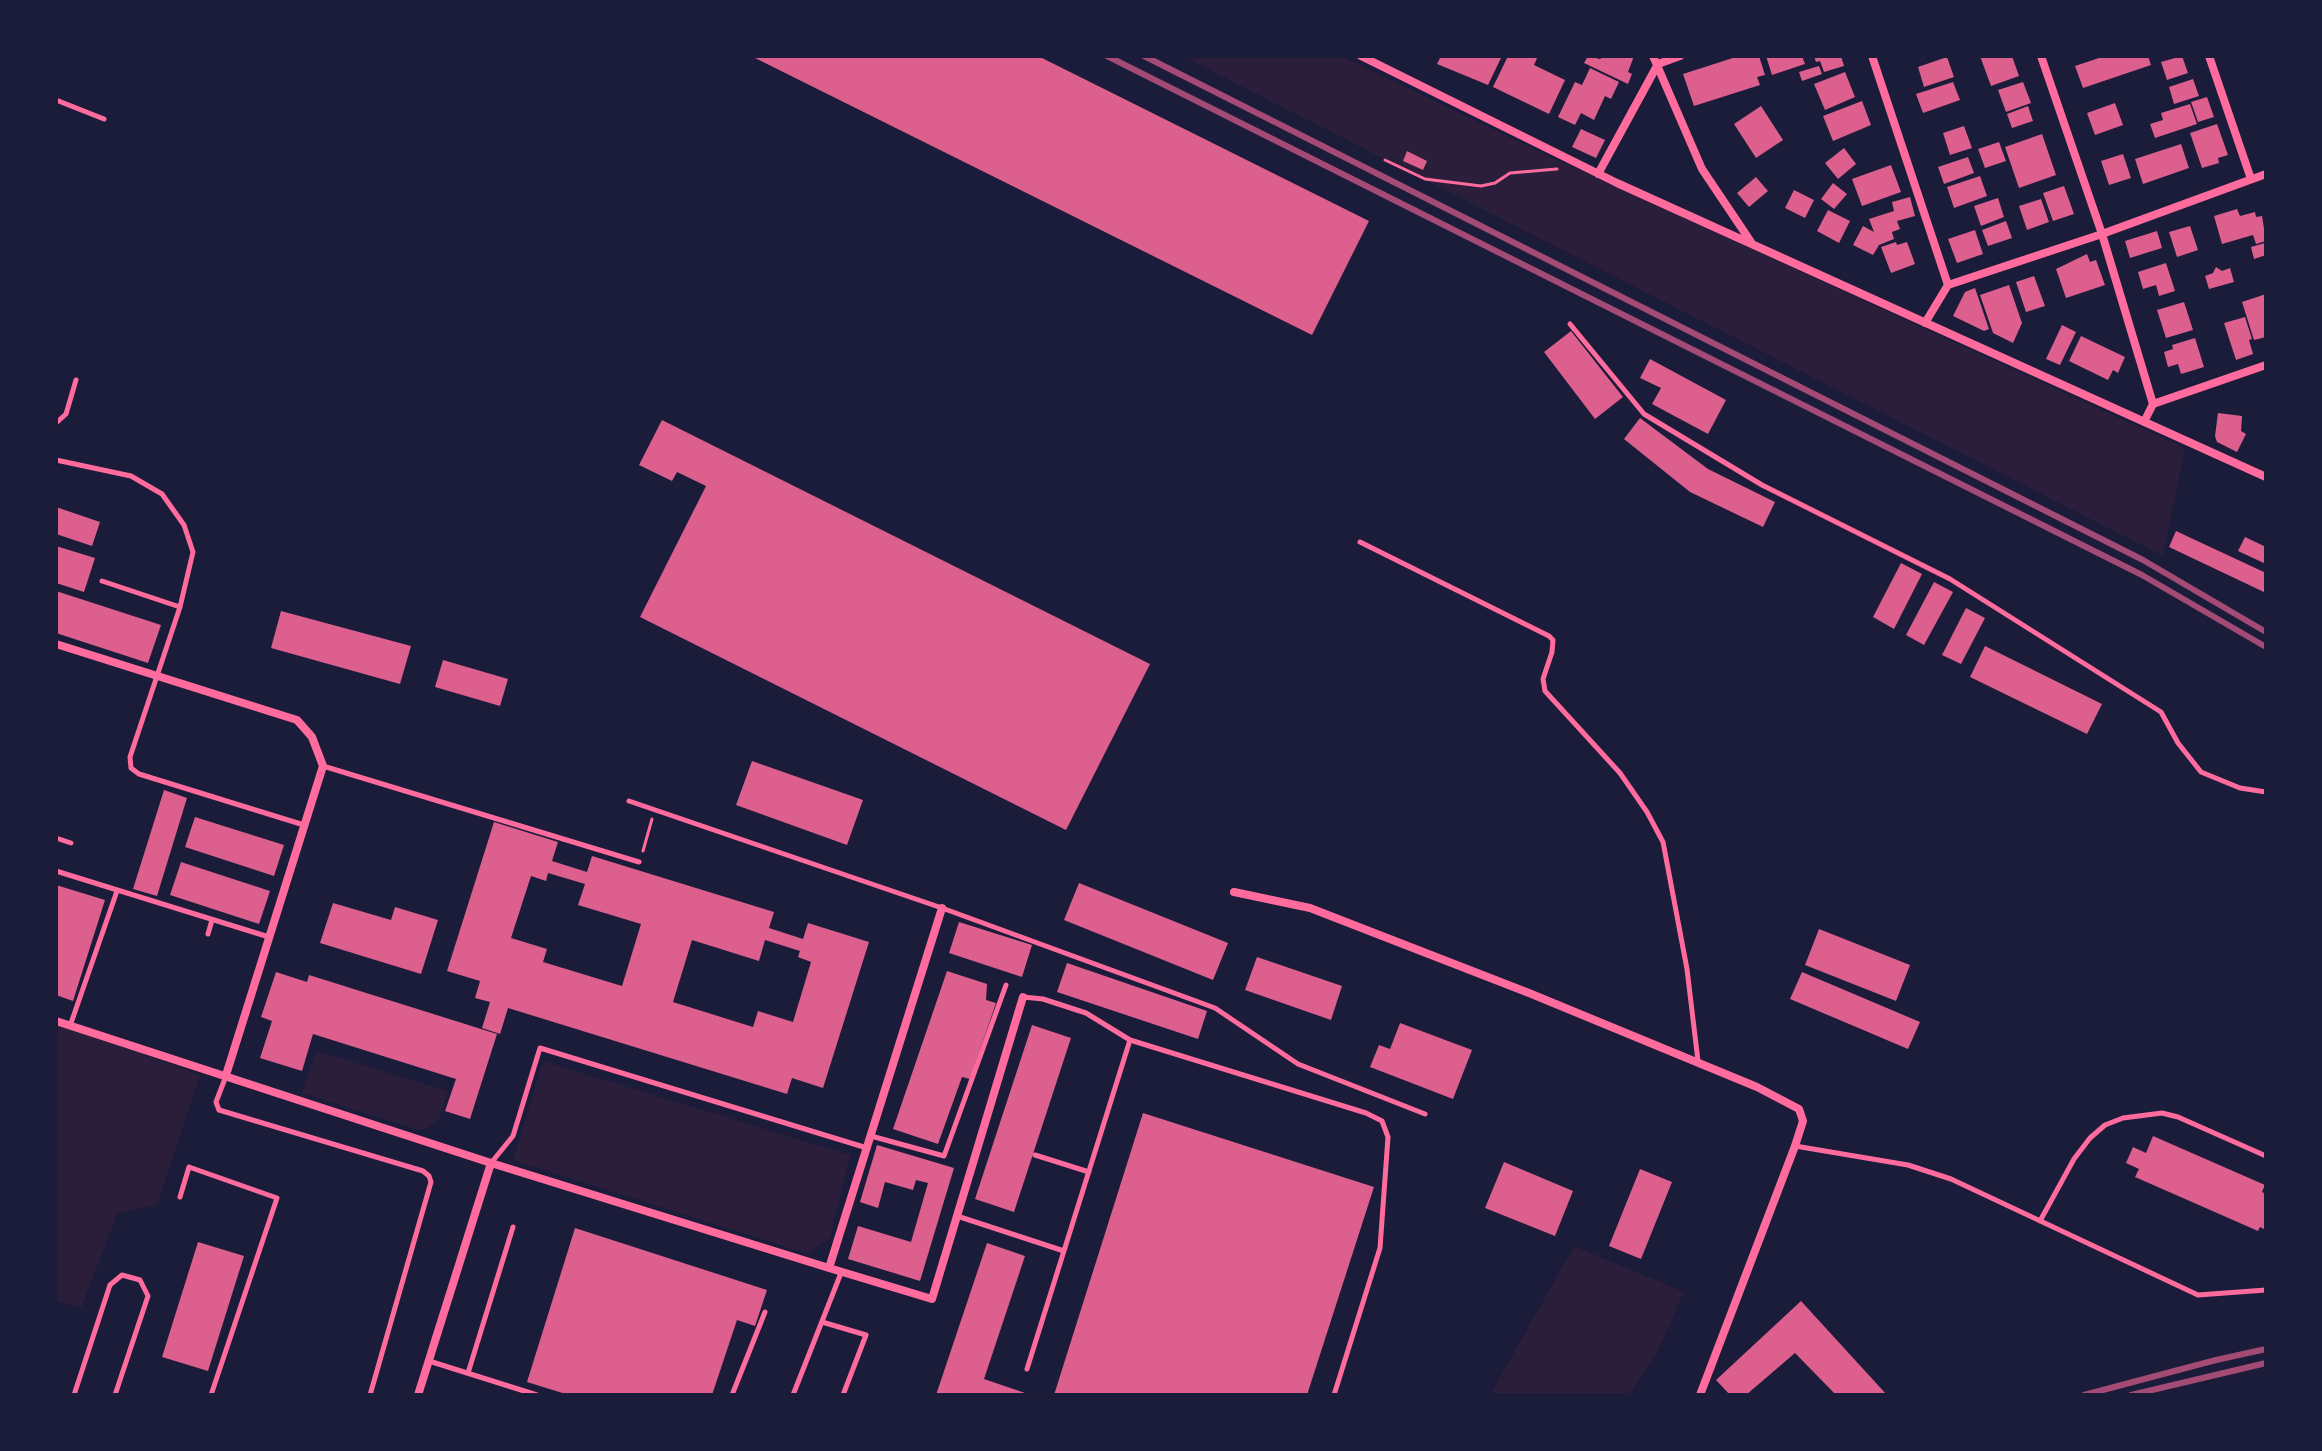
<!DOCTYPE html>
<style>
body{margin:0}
#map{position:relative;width:2322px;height:1451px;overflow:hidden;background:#1b1b3a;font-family:"Sofia Sans Condensed",sans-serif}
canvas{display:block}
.frame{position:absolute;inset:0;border:58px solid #1b1b3a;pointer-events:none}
</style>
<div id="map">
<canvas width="2322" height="1451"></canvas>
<div class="frame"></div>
</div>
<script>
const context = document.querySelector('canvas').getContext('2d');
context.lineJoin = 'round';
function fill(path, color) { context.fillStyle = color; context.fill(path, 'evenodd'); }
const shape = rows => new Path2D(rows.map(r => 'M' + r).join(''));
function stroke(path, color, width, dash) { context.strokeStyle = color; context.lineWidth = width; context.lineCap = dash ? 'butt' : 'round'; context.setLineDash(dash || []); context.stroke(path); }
fill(shape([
 [1182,56,1342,56,1553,158,2185,448,2163,556],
 [56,1022,200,1075,157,1205,118,1213,81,1308,56,1300],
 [317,1051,448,1091,440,1118,422,1131,302,1093],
 [543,1061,850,1155,830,1238,808,1254,513,1160],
 [1574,1246,1684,1292,1656,1355,1629,1395,1490,1395]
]), '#2a1e3b');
fill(shape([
 [751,56,1038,56,1369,221,1312,335],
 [1441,56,1502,56,1488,85,1437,64],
 [1508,56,1538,56,1534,65,1565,80,1549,114,1493,87],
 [1588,56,1600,59,1604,56,1634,56,1628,72,1632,74,1628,84,1584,63],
 [1739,56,1759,56,1765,75,1757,77,1760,85,1694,106,1683,74],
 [1766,56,1802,56,1805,64,1772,75],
 [1814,56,1841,56,1844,66,1824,72,1820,61,1816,62],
 [1980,56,2012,56,2019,76,1991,86],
 [2105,56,2148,56,2151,65,2083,88,2075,66],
 [2182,56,2188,73,2167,80,2161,62],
 [1947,57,1954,77,1924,87,1918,67],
 [1819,66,1822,74,1802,81,1799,72],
 [1590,68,1619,82,1611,99,1605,96,1594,120,1581,113,1575,125,1558,117,1575,82,1582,85],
 [1845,72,1855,97,1825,110,1814,84],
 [2193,79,2199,96,2174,104,2169,87],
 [1953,82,1960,100,1923,113,1916,94],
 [2023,82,2031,103,2006,112,1998,90],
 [2207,97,2214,117,2198,122,2191,102],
 [1862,101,1871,125,1833,141,1823,116],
 [2115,103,2123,125,2095,135,2087,113],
 [2190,104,2197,124,2155,138,2150,124,2163,120,2161,113],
 [1761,106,1783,140,1756,158,1734,124],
 [2028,106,2033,121,2012,128,2007,114],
 [2217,124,2228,155,2218,158,2219,163,2202,168,2190,133],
 [1964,126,1972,148,1950,155,1943,133],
 [1581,129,1605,140,1596,158,1572,147],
 [2042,134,2056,175,2019,188,2005,147],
 [1999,142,2006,161,1985,168,1978,149],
 [2181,144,2189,168,2143,184,2135,159],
 [1844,148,1856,164,1838,179,1825,163],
 [1407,151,1427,161,1423,170,1403,161],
 [2123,154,2131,178,2109,185,2101,161],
 [1968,157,1974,173,1944,184,1938,167],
 [1891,165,1901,192,1862,206,1852,179],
 [1980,176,1987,196,1954,208,1947,187],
 [1756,177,1768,191,1749,207,1737,193],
 [1833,183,1847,194,1834,209,1821,199],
 [2064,186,2074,214,2053,221,2043,193],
 [1794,190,1814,200,1805,218,1785,208],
 [1910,197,1915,216,1897,221,1900,229,1892,232,1894,239,1879,245,1873,255,1853,245,1863,226,1874,232,1869,219,1894,211,1892,202],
 [1998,198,2004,217,1981,226,1974,206],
 [2041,199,2049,222,2027,230,2019,206],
 [2237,209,2240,216,2255,212,2256,217,2262,216,2266,241,2256,244,2253,235,2222,244,2214,216],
 [1828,210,1850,221,1839,243,1817,231],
 [2006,221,2012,238,1988,246,1982,230],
 [2190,226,2198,250,2177,257,2169,232],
 [1975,230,1983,254,1957,263,1948,239],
 [2157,231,2162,248,2130,258,2125,241],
 [1896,242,1897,245,1907,242,1915,264,1891,273,1881,247],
 [2265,243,2266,255,2254,259,2251,247],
 [2087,254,2090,262,2096,260,2105,285,2066,298,2056,269],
 [2166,263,2175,291,2159,296,2156,285,2143,289,2138,272],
 [2216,267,2222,271,2230,268,2234,282,2209,289,2205,276,2213,273],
 [2034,276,2045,306,2026,312,2016,282],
 [2009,285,2022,323,2013,343,1993,333,1980,295],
 [1975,288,1989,329,1984,331,1953,316,1965,292],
 [2266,294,2266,337,2254,340,2242,302],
 [2184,302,2193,330,2166,338,2157,310],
 [2245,317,2252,339,2249,340,2253,354,2236,360,2224,323],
 [2062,325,2076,332,2060,365,2046,359],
 [1571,331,1623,397,1595,419,1544,352],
 [2081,336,2125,357,2118,373,2113,370,2108,380,2069,361],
 [2195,338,2204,367,2181,374,2178,364,2168,367,2164,352,2173,349,2172,345],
 [1650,359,1726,400,1708,434,1652,404,1661,388,1640,378],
 [2218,413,2242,416,2241,431,2246,434,2237,452,2217,442,2215,436],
 [1640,418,1708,469,1775,502,1763,527,1690,492,1624,439],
 [662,420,1150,664,1066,830,640,617,706,486,677,472,672,481,639,465],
 [56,507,100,522,92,546,56,534],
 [2176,531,2266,573,2266,593,2169,547],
 [2245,537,2266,547,2266,564,2238,551],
 [56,546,95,558,84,592,56,583],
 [1901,563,1922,574,1894,629,1873,617],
 [1934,582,1953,592,1924,645,1906,635],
 [56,591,161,625,148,663,56,633],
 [1966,608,1985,618,1961,664,1942,655],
 [281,611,411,646,400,684,271,648],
 [1985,646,2102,704,2087,734,1970,677],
 [443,660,508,679,500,706,435,687],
 [752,761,863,800,847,845,736,805],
 [164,790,187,798,157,896,133,889],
 [195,817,284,845,274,876,185,847],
 [494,822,558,842,552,861,587,872,592,856,774,912,769,928,803,939,808,923,869,942,823,1088,792,1078,787,1094,508,1008,500,1034,482,1028,490,1002,475,998,480,981,447,971],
 [548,873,585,884,578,905,641,924,622,986,543,962,547,949,511,938,531,876,546,881],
 [692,940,759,961,765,940,800,951,798,957,811,962,793,1022,758,1011,753,1027,673,1002],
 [181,862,270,891,259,924,170,895],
 [1079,883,1228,943,1213,980,1064,920],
 [56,885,105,900,73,1001,56,995],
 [333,903,391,920,395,907,438,920,421,974,320,943],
 [959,922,1032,945,1022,977,949,953],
 [1819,929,1910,965,1896,1001,1805,965],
 [1257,957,1342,986,1331,1020,1245,990],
 [1067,963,1207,1011,1198,1039,1057,992],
 [947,971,987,984,986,1000,996,1003,970,1079,962,1077,938,1144,893,1129],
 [276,972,307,982,309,975,497,1034,470,1119,445,1111,456,1079,313,1034,302,1071,260,1058,272,1021,261,1017],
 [1802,972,1920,1022,1908,1049,1790,999],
 [1400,1023,1472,1050,1453,1099,1370,1067,1379,1045,1390,1049],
 [1032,1025,1071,1038,1014,1212,975,1199],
 [1143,1113,1374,1187,1307,1395,1054,1395],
 [2153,1136,2265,1185,2262,1192,2266,1194,2266,1230,2260,1227,2258,1231,2135,1177,2139,1169,2126,1163,2133,1147,2146,1153],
 [877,1145,954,1168,920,1281,848,1259,858,1226,911,1242,928,1183,916,1180,913,1190,885,1182,878,1208,860,1202],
 [1504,1162,1573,1191,1555,1236,1485,1208],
 [1640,1169,1672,1182,1641,1259,1609,1246],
 [575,1228,767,1290,755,1326,737,1320,712,1395,569,1395,527,1382],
 [198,1242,244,1256,208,1371,162,1357],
 [987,1243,1025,1256,984,1379,1031,1395,936,1395],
 [1801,1301,1887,1395,1836,1395,1795,1353,1746,1395,1730,1395,1716,1380]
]), '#dd5f8e');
stroke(shape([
 [1385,160,1425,179,1481,186,1495,183,1510,173,1557,169],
 [643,851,652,819]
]), '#ff6b9d', 3);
stroke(shape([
 [56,100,104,119],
 [1570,324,1644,414,1762,485,1950,579,2161,712,2178,743,2201,772,2240,788,2266,792],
 [56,423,66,414,76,380],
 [56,460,131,476,162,494,184,525,193,552,180,607,130,757,131,768,139,774,304,825],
 [1360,542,1549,636,1553,640,1552,652,1543,679,1545,691,1620,773,1647,812,1663,842,1687,969,1698,1061],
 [102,581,180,607],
 [323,766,639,862],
 [629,801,942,908,1215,1008,1298,1064,1425,1114],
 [56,838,71,843],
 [56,871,269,937],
 [208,934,212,920],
 [1023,997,1043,999,1086,1013,1130,1040,1366,1113,1382,1121,1388,1137,1380,1248,1334,1395],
 [70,1026,117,891],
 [226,1076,216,1102,219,1110,423,1171,429,1176,431,1182,370,1395],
 [871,1136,944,1156,1006,985],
 [1795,1146,1908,1165,1951,1179,2198,1295,2266,1290],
 [1035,1155,1089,1172],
 [491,1163,513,1136,540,1048,867,1148],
 [180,1197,189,1167,277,1198,211,1395],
 [957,1216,1064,1251],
 [2040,1221,2074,1159,2090,1138,2105,1125,2123,1118,2162,1113,2178,1117,2266,1156],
 [822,1322,866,1335,843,1395],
 [429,1361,537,1395],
 [1027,1369,1130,1040],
 [468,1373,513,1227],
 [74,1395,110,1285,122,1275,140,1280,148,1296,115,1395],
 [732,1395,765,1312],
 [793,1395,841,1273]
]), '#ff6b9d', 5);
stroke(shape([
 [1361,56,1617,183,2266,477],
 [1653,56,1702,169,1751,242],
 [1872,56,1948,285],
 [2041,56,2102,234,2153,404],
 [2209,56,2251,179],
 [1598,174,1658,64,1680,56],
 [1925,323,1948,285,2102,234,2266,174],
 [2144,422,2153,404,2266,365],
 [56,644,297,720,312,737,323,766,226,1075],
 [1234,892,1310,908,1529,993,1757,1087,1799,1109,1803,1121,1795,1146,1700,1395],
 [56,1021,491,1163,829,1268,942,908],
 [829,1268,932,1299,1023,997],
 [418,1395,491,1163]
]), '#ff6b9d', 8);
stroke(shape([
 [1107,56,2142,575,2266,647],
 [1144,56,2143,560,2266,632],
 [2084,1395,2216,1360,2266,1349],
 [2131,1395,2266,1363]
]), '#a44b75', 6);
</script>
